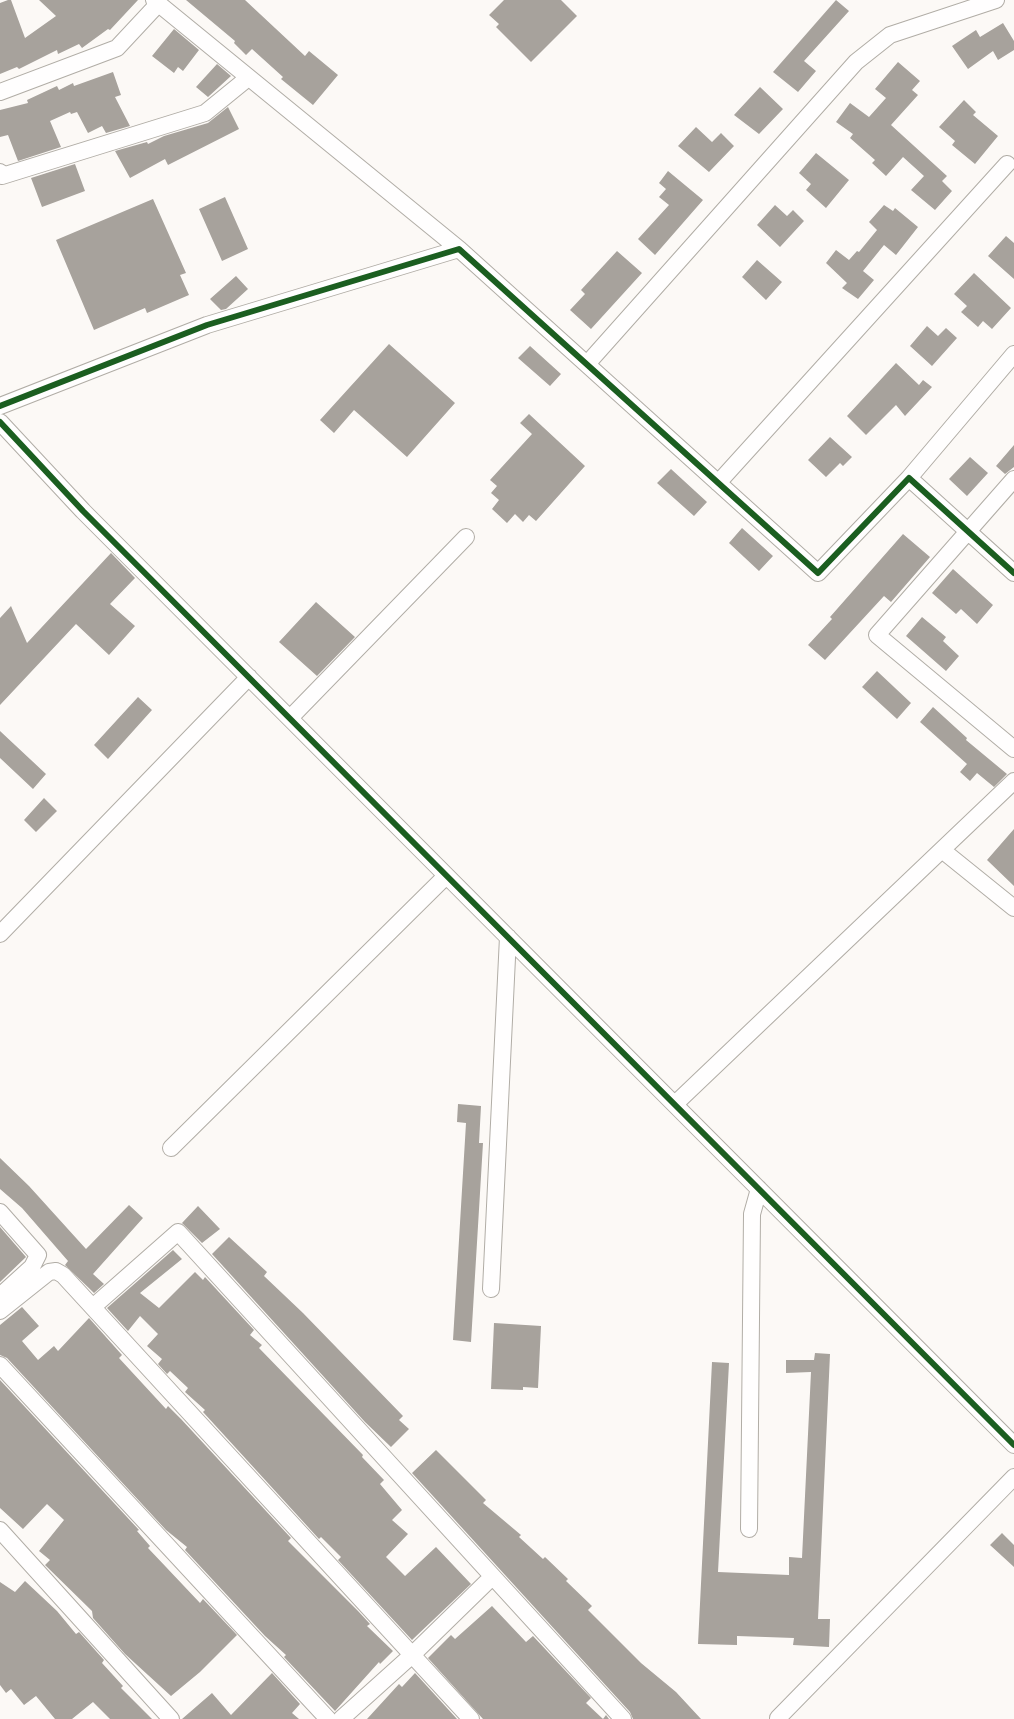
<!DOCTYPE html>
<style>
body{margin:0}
canvas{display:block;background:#fcf9f6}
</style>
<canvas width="1014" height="1719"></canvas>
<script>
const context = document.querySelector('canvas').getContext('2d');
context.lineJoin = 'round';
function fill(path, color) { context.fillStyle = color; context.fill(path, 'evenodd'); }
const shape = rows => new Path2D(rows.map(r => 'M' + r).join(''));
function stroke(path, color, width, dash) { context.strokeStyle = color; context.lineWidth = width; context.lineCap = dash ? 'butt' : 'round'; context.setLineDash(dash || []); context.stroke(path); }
fill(shape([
 [8,0,11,0,25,38,56,16,39,0,138,0,110,30,108,29,82,48,79,44,58,54,57,50,19,69,17,67,0,74,0,3],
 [186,0,245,0,305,56,309,51,338,75,313,105,281,79,283,77,252,49,246,55,234,43,235,41],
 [504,0,561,0,577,16,531,62,496,27,499,24,489,15],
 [836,0,849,11,804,61,816,71,798,92,773,72],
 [1003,23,1014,41,1014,50,998,60,993,51,968,69,952,46,976,30,980,37],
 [174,29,199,50,183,71,178,67,174,73,152,56],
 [898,62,920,81,912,90,918,95,891,125,947,176,942,181,952,191,935,210,911,190,924,176,903,157,886,176,872,163,875,160,850,138,853,134,836,122,850,103,869,117,886,98,875,89],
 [217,64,231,76,208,97,196,87],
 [113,72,121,95,115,97,130,126,106,133,102,126,88,133,77,112,71,114,70,112,50,121,61,147,18,161,8,135,0,137,0,110,28,103,27,100,57,86,59,90,73,83,74,86],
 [760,87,783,109,759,134,734,115],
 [964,100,976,112,973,115,998,136,975,164,952,145,955,141,939,127],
 [228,107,239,129,168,165,165,159,130,178,115,151,147,142,148,144,164,136,208,123],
 [696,127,712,142,721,133,734,146,709,172,678,146],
 [816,153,849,180,826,208,806,190,811,184,799,173],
 [75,164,85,191,42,207,31,178],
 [668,171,703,200,655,255,638,239,669,205,659,197,666,189,659,183],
 [225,197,248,249,222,261,199,209],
 [153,199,186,273,180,275,189,295,147,313,145,308,94,330,56,240],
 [775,205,787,216,793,210,804,221,780,247,757,225],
 [884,205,893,211,895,208,918,227,896,255,884,245,863,271,874,280,858,299,842,288,847,283,826,263,836,250,849,260,857,251,859,252,877,230,869,222],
 [1006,236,1014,243,1014,279,988,256],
 [617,251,642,273,591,329,570,310,585,294,581,290],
 [757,260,782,282,766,300,742,277],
 [974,273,1011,308,992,329,983,321,978,327,961,312,967,306,954,294],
 [236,276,248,289,226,309,221,310,210,299],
 [927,326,938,336,946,328,957,338,932,366,910,346],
 [389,344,455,403,407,457,354,410,334,433,320,420],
 [530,346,561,374,550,386,518,358],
 [896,363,919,385,923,380,932,387,905,416,896,405,866,435,847,416],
 [529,414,585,466,536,521,529,515,523,522,515,514,507,523,492,509,499,500,491,493,497,486,490,480,532,434,520,423],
 [830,437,852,457,843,466,840,463,826,477,808,460],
 [1014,445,1014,467,1005,474,996,466],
 [970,457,988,473,967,496,949,479],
 [671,469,707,502,694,516,657,483],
 [742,528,773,556,759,571,729,543],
 [903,534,930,557,891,602,884,596,825,660,808,645,832,619,830,617],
 [111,553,135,578,110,604,135,626,109,655,76,624,0,705,0,618,11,606,27,643],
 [953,569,993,605,977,624,961,609,956,614,932,593],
 [316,602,355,637,317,676,279,642],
 [922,617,946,637,943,641,959,656,946,671,906,636],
 [877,671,911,703,897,719,862,687],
 [138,697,152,710,108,759,94,745],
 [933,707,967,738,966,740,1007,774,994,787,977,773,970,781,960,772,967,764,920,722],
 [0,731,46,774,33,789,0,758],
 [44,798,57,811,36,832,24,820],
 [1014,829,1014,886,987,860],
 [458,1104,481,1106,479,1143,483,1143,471,1342,453,1340,466,1123,457,1122],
 [0,1158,29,1186,86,1249,129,1205,143,1218,93,1274,104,1284,94,1293,65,1265,68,1261,22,1208,0,1189],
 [198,1206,220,1229,202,1243,182,1223],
 [0,1227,26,1257,0,1282],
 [229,1237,267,1272,264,1276,303,1313,403,1416,399,1420,409,1429,391,1447,365,1422,212,1254],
 [173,1250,182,1259,140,1293,159,1308,195,1272,203,1280,205,1277,254,1330,250,1335,262,1345,259,1348,363,1455,362,1457,384,1480,380,1484,402,1510,392,1520,408,1534,386,1557,405,1576,436,1547,471,1584,412,1640,338,1560,341,1557,321,1537,319,1539,203,1412,205,1410,185,1392,188,1388,170,1371,167,1374,158,1364,162,1359,147,1346,158,1334,140,1316,128,1331,107,1308],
 [22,1307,39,1326,22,1341,38,1360,54,1346,58,1351,89,1318,122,1355,119,1358,166,1409,168,1406,181,1419,291,1538,288,1541,358,1611,370,1624,367,1626,393,1651,380,1664,379,1662,335,1711,284,1657,286,1655,265,1636,185,1550,187,1547,166,1530,7,1358,0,1355,0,1325],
 [494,1323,541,1326,538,1388,523,1387,523,1390,491,1389],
 [815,1353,830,1354,818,1619,830,1619,829,1647,793,1645,794,1638,737,1636,737,1645,698,1644,712,1362,729,1363,718,1572,789,1575,789,1557,802,1558,811,1372,786,1373,786,1360,814,1360],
 [0,1380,139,1530,137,1531,150,1546,148,1548,166,1567,200,1603,203,1599,237,1635,200,1672,171,1696,125,1654,93,1618,92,1611,45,1565,50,1560,39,1551,64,1520,47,1504,23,1529,0,1508],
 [436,1450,486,1500,483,1503,521,1535,519,1537,543,1559,545,1557,568,1579,566,1581,592,1606,588,1610,641,1663,676,1692,701,1719,633,1719,630,1712,412,1473],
 [1002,1533,1014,1545,1014,1567,990,1545],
 [25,1581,57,1611,76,1634,79,1632,104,1660,102,1663,123,1686,121,1688,152,1719,110,1719,93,1702,72,1719,55,1719,36,1696,24,1705,11,1689,6,1693,0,1685,0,1582,15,1592],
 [492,1606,526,1642,533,1636,591,1698,586,1703,603,1719,606,1715,609,1719,483,1719,428,1658,451,1635,455,1639],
 [272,1673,300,1704,292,1713,299,1719,182,1719,212,1693,231,1715],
 [415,1673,457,1719,367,1719,399,1684,402,1687]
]), '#a7a29c');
const minor = shape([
 [154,0,459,249],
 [0,92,117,48,158,4],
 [0,172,2,176,205,113,248,78],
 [587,364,856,62,890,35,996,0],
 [0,406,207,325,459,249,818,573,909,478,1014,573],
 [0,422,83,511,1014,1445],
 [909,478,1014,354],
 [1014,479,877,635,1014,749],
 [718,483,1007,164],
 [290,718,466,537],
 [942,850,1014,908],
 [0,934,249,677],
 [675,1104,1014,781],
 [171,1148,446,876],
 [0,1212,38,1255,32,1267,0,1296],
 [491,1289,508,937],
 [94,1306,178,1232,623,1719],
 [0,1311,49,1272,56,1271,63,1275,471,1719],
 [0,1365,328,1719],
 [749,1529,752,1214,759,1189],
 [0,1530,171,1719],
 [778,1718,1014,1477],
 [341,1719,411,1656,492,1577]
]);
stroke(minor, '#b1ada6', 18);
stroke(minor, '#fffefe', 16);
stroke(shape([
 [0,406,207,325,459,249,818,573,909,478,1014,573],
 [0,422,83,511,1014,1445]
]), '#1b5e20', 6);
</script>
